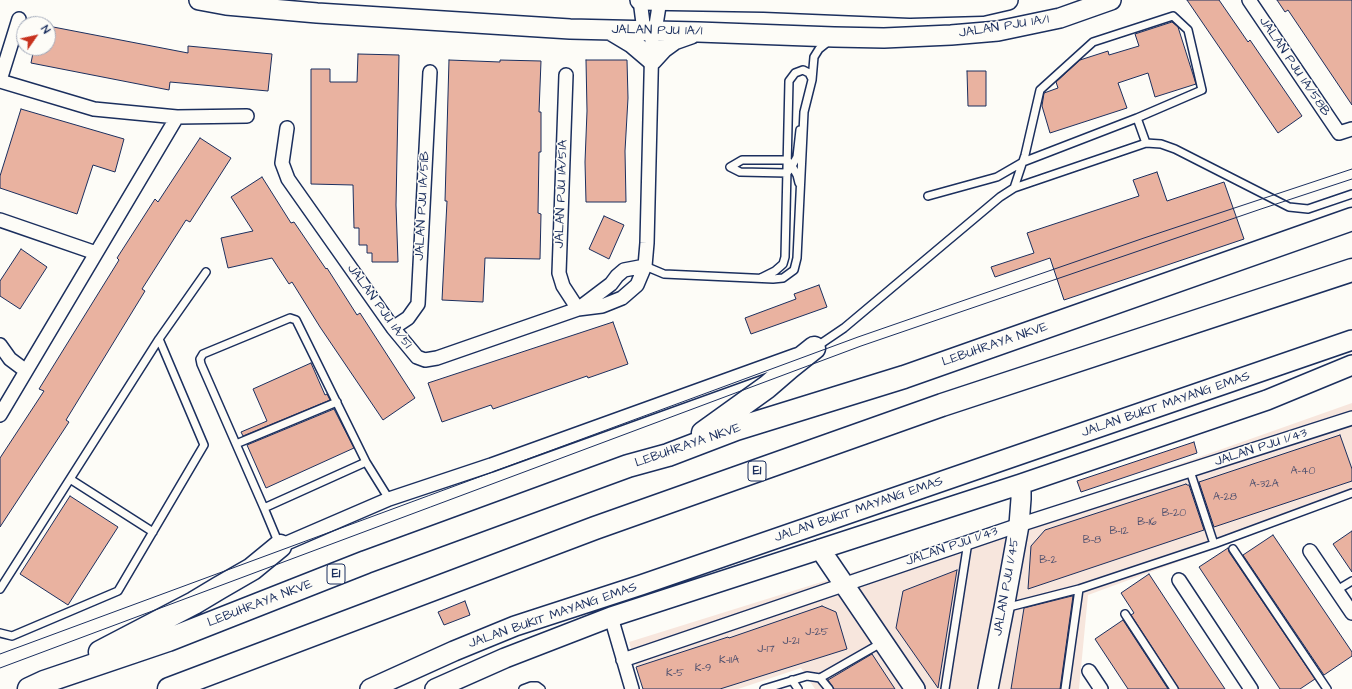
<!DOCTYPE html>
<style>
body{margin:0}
#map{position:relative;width:1352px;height:689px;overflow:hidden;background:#fdfcf7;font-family:"Architects Daughter",sans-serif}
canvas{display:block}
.north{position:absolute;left:16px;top:16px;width:40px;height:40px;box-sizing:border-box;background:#fdfcf7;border:1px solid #a3aaba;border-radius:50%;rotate:56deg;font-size:11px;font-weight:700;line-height:16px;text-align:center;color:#1b2f5e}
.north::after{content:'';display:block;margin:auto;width:14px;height:18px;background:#c8321e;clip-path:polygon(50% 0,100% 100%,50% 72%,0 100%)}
</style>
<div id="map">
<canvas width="1352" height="689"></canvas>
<div class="north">N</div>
</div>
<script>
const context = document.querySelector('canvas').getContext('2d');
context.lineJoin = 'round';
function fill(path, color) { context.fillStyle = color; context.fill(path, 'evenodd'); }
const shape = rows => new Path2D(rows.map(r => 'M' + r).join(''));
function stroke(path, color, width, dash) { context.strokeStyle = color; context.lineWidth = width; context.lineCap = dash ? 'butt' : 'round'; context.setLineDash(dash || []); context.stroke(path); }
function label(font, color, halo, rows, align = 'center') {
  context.font = font + ' "Architects Daughter",sans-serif'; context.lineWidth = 3; context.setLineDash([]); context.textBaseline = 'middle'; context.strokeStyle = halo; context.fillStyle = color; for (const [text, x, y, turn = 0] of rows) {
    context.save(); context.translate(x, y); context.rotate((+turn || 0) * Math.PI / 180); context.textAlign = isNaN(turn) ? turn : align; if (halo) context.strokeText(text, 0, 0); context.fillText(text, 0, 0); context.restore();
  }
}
fill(shape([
 [1352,403,1352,498,1088,595,1079,689,815,689,801,668,738,689,643,689,629,642,1030,517]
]), '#f7e6dd');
const building = shape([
 [1187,0,1219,0,1248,42,1250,40,1302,116,1278,133,1187,0],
 [1277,0,1352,0,1352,105,1288,10,1285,12,1277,0],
 [1172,22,1178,27,1196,84,1155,97,1148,73,1118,83,1127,108,1050,133,1042,106,1044,93,1058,88,1056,82,1080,60,1108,51,1109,55,1139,46,1135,34,1172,22],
 [48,26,188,53,188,46,272,54,268,91,170,82,169,90,31,63,34,48,48,48,48,26],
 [358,54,399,55,396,205,398,262,372,262,372,253,367,253,367,245,359,245,359,228,354,228,353,185,311,184,311,69,330,69,330,82,357,82,358,54],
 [449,60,500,62,500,60,541,61,539,112,541,112,541,152,539,152,538,213,541,214,540,259,485,258,483,302,442,300,447,201,445,201,449,60],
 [586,60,627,60,628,98,625,151,626,202,586,202,585,162,587,111,586,60],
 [967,71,986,71,986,106,968,106,967,71],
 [21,109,124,139,115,172,93,165,77,214,0,188,0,176,21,109],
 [200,138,231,158,190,222,186,220,142,289,145,291,66,420,69,422,0,527,0,458,44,391,39,389,119,260,117,258,155,199,158,202,200,138],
 [1157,172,1167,201,1224,182,1244,239,1064,300,1050,258,995,277,991,267,1034,253,1027,233,1139,196,1133,180,1157,172],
 [262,177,291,223,294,222,326,269,327,268,357,315,360,313,415,398,383,420,320,327,292,282,289,284,272,258,228,268,221,238,253,231,231,197,262,177],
 [604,216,624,225,609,259,589,249,604,216],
 [21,249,47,267,20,309,0,296,0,281,21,249],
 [819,285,827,307,751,334,745,318,796,299,794,294,819,285],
 [613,322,628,364,588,378,587,376,493,409,491,405,442,422,428,383,613,322],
 [311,363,325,395,327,394,330,400,243,436,241,432,267,421,253,389,311,363],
 [334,409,354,448,266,488,247,445,334,409],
 [1340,435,1352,469,1352,481,1214,527,1199,482,1340,435],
 [1194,442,1197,453,1081,492,1077,481,1194,442],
 [1186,484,1187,485,1189,485,1204,530,1028,589,1031,546,1045,530,1186,484],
 [70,496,118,527,68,605,20,574,70,496],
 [1352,531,1352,572,1333,544,1352,531],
 [1273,535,1352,652,1352,656,1324,675,1243,555,1273,535],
 [1228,548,1229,552,1315,679,1300,689,1280,689,1199,567,1228,548],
 [957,570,938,688,896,628,903,591,957,570],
 [1149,574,1195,644,1225,689,1179,689,1131,615,1134,613,1121,593,1149,574],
 [1072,596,1073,596,1060,689,1011,689,1024,608,1072,596],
 [465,601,470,615,444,625,438,612,465,601],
 [822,606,836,612,847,649,720,689,643,689,636,667,728,637,729,638,822,606],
 [1123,620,1168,689,1128,689,1095,639,1123,620],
 [872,654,895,689,834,689,828,680,872,654]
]);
fill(building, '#e9b2a0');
stroke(building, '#1b2f5e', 1);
const lane = shape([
 [799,183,797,175,792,166,787,160,742,160,730,167,740,172,787,173,792,166,797,157,800,130],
 [1014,188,1025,155,1040,90,1093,42,1173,16,1188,30,1202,90,1137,118,1146,143],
 [928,196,997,177,1023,162,1137,118],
 [645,266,664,274,773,279,783,278,794,270,797,258,804,112,812,80,814,57,819,49,829,41],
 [761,278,775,271,783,264,785,257,789,81,795,73,803,70,809,73,812,79],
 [816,347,844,328,1000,197,1014,188,1146,143,1161,144,1175,149,1289,207,1308,209,1352,194],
 [236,444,337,402],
 [1190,471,1214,544],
 [70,479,153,532],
 [264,508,201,364,200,359,203,354,290,318,296,320,366,462],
 [279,544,264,508,366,462,389,499],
 [1233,549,1327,689],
 [0,589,159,339],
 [1337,590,1352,581],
 [1005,608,1079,589],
 [1125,614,1174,689],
 [0,633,12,636,118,591,204,445,159,339,206,272],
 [820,678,883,642],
 [792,680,798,689],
 [523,689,531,686,537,686,541,689],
 [764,689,807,676,820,678,829,689],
 [945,689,968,542],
 [1065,689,1079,589,1214,544,1352,493]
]);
const street = shape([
 [640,0,644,31,649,35],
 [1249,0,1339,133,1352,129],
 [566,75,559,273,563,286,578,309],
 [0,80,19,19],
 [0,81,94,109,177,117,247,116],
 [287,128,282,163,288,179,393,328,417,357,425,360,437,358,578,309,602,306,622,298,637,285,645,266,647,243,652,37,655,31,660,0],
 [0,220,96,253],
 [578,309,611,284,617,276,624,270,645,266],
 [393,328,408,318,418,304,430,72],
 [0,345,10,359,26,371],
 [0,415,177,117],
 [280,546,389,499,491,465,796,355],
 [1310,551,1352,613],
 [1179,580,1251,689],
 [611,617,632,689],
 [623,660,1019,525,1352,418],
 [1089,671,1101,689]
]);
const secondary = shape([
 [199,0,226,5,317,13,570,29,698,32,834,37,884,38,951,35,998,31,1060,18,1111,0],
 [640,0,764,2,910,8,982,6,1008,0],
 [612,31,632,43,652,60,663,48,674,40,691,34],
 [820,549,915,689],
 [370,689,454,651,515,626,641,585,1352,340],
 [435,689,505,658,611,617,1021,484,1267,400,1352,365],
 [988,689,1004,608,1019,525,1021,499,1021,484]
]);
const highway = shape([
 [703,433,767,387,789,368,814,348],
 [100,652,194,603,219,588,252,569,280,546],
 [29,689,44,682,168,640,366,562,628,466,668,455,736,429,904,377,1352,219],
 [169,689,595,528,942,405,1352,270]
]);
stroke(lane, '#1b2f5e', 10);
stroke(street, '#1b2f5e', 16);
stroke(secondary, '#1b2f5e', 22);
stroke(highway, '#1b2f5e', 25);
stroke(lane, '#fdfcf7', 7);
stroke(street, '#fdfcf7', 13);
stroke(secondary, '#fdfcf7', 19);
stroke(highway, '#fdfcf7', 22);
stroke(shape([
 [0,654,858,337,1144,238,1352,169],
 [0,668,861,346,1261,209,1352,179]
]), '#1b2f5e', 1);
label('11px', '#4e506e', null, [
 ["A-40",1303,472],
 ["A-32A",1264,485],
 ["A-28",1225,498],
 ["B-20",1174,514],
 ["B-16",1147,523],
 ["B-12",1119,532],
 ["B-8",1092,541],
 ["B-2",1048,561],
 ["J-25",817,633],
 ["J-21",791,642],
 ["J-17",766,650],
 ["K-11A",729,661],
 ["K-9",703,669],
 ["K-5",675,674]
]);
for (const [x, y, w] of [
 [757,471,18],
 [336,574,18]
]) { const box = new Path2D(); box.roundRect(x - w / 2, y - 10, w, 20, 3); context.fillStyle = '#fdfcf7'; context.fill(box); stroke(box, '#1b2f5e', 1); }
label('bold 12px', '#1b2f5e', null, [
 ["E1",757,471],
 ["E1",336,574]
]);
label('13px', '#1b2f5e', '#fdfcf7', [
 ["JALAN PJU 1A/1",1004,27,-9],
 ["JALAN PJU 1A/1",657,31,1],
 ["JALAN PJU 1A/58B",1294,67,56],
 ["JALAN PJU 1A/51A",562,194,-88],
 ["JALAN PJU 1A/51B",423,206,-87],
 ["JALAN PJU 1A/51",379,307,54],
 ["LEBUHRAYA NKVE",995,345,-19],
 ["JALAN BUKIT MAYANG EMAS",1166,405,-19],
 ["LEBUHRAYA NKVE",688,446,-19],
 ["JALAN PJU 1/43",1261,448,-18],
 ["JALAN BUKIT MAYANG EMAS",859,510,-19],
 ["JALAN PJU 1/43",952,547,-19],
 ["JALAN PJU 1/45",1007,587,-80],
 ["LEBUHRAYA NKVE",260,604,-21],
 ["JALAN BUKIT MAYANG EMAS",553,616,-19]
]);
</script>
